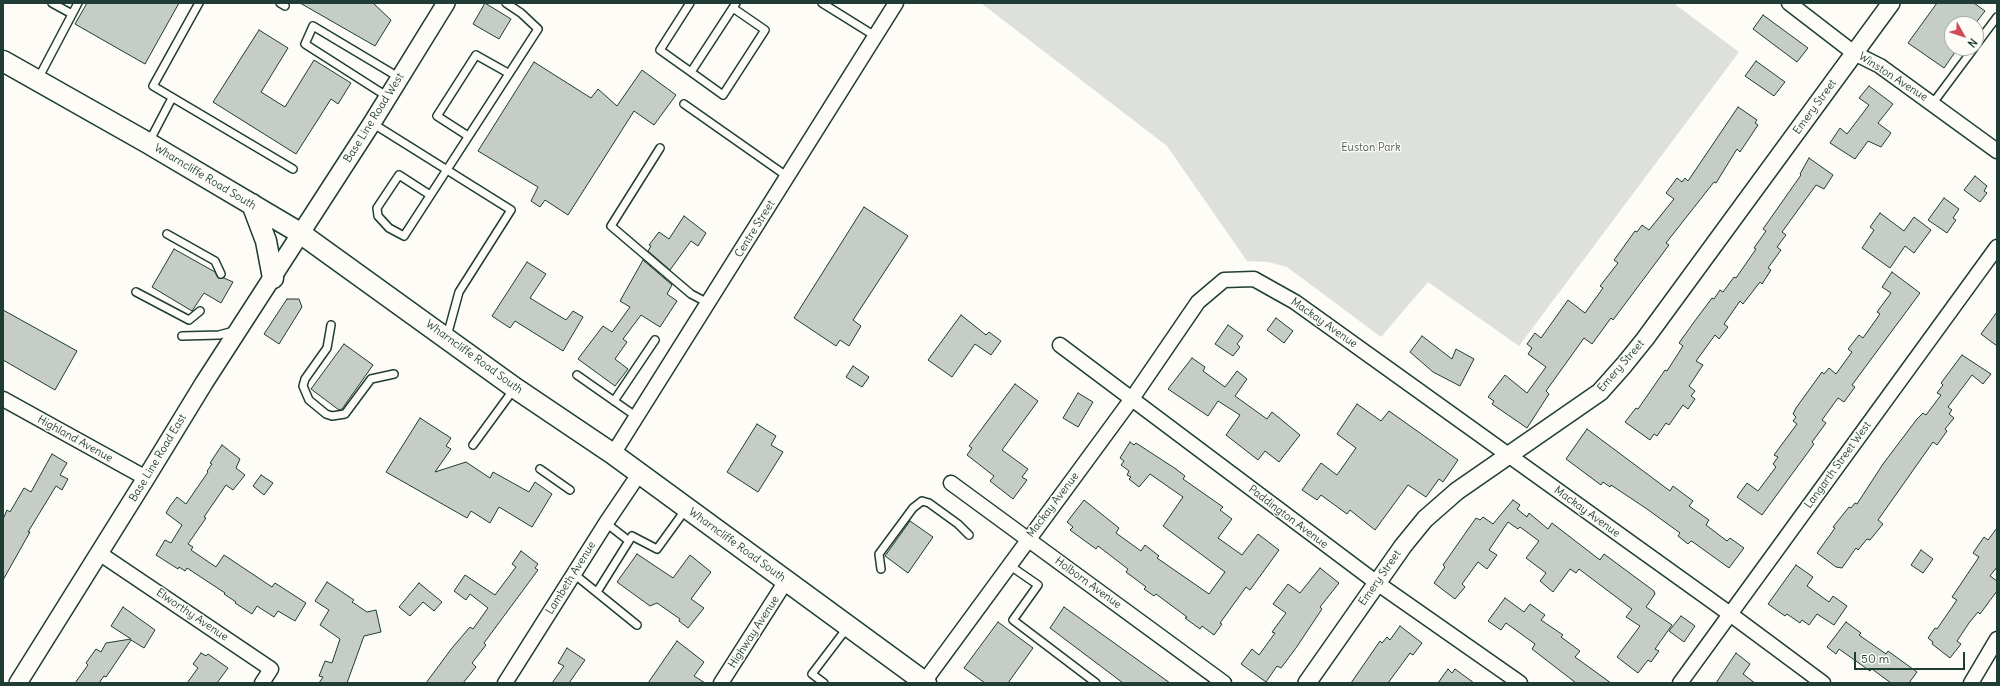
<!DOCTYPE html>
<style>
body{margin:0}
#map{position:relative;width:2000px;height:686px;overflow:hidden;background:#fdfcf7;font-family:Delius,sans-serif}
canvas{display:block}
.frame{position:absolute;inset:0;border:4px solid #1f3d34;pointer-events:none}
.north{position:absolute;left:1944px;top:16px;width:40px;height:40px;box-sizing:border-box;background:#fdfcf7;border:1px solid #a4b0a9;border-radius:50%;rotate:129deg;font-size:11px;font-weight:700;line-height:16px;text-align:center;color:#1f3d34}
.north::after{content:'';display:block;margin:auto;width:14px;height:18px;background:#d1495b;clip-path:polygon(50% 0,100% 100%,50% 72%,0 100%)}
.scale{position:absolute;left:1854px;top:652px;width:111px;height:18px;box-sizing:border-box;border:2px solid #1f3d34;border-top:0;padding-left:5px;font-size:12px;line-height:14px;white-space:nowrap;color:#1f3d34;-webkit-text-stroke:3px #fdfcf7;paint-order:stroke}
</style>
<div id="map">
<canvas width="2000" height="686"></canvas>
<div class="frame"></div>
<div class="north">N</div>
<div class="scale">50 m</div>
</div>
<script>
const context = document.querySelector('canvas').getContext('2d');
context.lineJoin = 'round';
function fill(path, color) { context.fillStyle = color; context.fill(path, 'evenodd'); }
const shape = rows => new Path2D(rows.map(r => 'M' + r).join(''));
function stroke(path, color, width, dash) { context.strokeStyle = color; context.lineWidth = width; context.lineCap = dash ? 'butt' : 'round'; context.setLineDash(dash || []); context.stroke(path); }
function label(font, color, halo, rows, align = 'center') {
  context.font = font + ' Delius,sans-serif'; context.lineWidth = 3; context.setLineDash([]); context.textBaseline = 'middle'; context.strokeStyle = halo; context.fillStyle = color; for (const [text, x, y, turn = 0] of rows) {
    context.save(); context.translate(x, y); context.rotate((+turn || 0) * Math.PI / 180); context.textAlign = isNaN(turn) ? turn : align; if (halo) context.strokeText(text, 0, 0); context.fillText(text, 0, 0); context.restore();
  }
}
fill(shape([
 [981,3,1677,3,1676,5,1739,52,1519,346,1428,282,1381,337,1287,267,1268,262,1247,261,1167,146]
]), '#dde0db');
const building = shape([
 [87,3,179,3,145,64,75,24,87,3],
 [300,3,373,3,391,20,375,46,300,3],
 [485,3,511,19,499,39,473,24,485,3],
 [1937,3,1974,3,1985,11,1975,24,1952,24,1952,48,1958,48,1944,68,1908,43,1937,3],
 [1763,15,1808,48,1797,62,1753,29,1763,15],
 [259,30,288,48,261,92,285,107,314,60,351,83,338,104,331,99,296,154,213,102,259,30],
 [1756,61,1785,82,1774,96,1745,76,1756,61],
 [534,62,591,98,598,89,617,106,642,70,676,95,654,125,634,111,568,215,545,200,540,207,531,201,538,187,478,151,534,62],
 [1869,86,1893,104,1878,123,1891,133,1881,147,1868,141,1855,159,1830,143,1840,128,1847,134,1869,105,1859,98,1869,86],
 [1738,107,1757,120,1755,123,1758,125,1740,152,1737,149,1716,183,1714,182,1666,243,1669,245,1613,320,1611,318,1592,344,1584,338,1546,391,1549,394,1527,428,1492,404,1494,401,1488,397,1505,375,1527,393,1546,367,1528,354,1532,348,1527,344,1535,333,1541,338,1568,300,1585,313,1603,288,1600,286,1618,263,1614,260,1635,231,1637,232,1642,225,1649,230,1674,199,1666,193,1677,178,1682,182,1685,178,1688,181,1738,107],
 [1809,158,1833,175,1824,189,1816,185,1782,232,1786,235,1777,247,1781,250,1768,268,1771,270,1762,284,1760,282,1743,304,1740,301,1724,324,1728,327,1719,339,1715,335,1696,361,1703,365,1689,386,1695,391,1691,396,1695,399,1688,409,1683,405,1669,425,1666,423,1657,436,1654,434,1650,440,1625,422,1636,408,1638,409,1665,370,1667,371,1683,346,1679,343,1694,322,1712,298,1714,299,1720,290,1723,292,1734,277,1736,278,1756,249,1754,248,1766,231,1763,229,1801,175,1800,174,1809,158],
 [1975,176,1987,186,1984,191,1987,193,1980,202,1964,190,1975,176],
 [1944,198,1959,209,1953,218,1956,220,1947,233,1928,220,1944,198],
 [864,207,908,236,853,320,861,326,849,346,840,340,836,346,794,318,864,207],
 [1880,213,1904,231,1914,217,1931,230,1914,253,1905,246,1890,268,1862,248,1874,230,1870,227,1880,213],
 [684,216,706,233,698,246,691,241,670,270,648,251,651,246,649,245,659,232,669,239,684,216],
 [174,249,215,272,218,278,224,278,233,282,221,303,204,293,192,311,152,287,174,249],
 [643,260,672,285,667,294,677,301,660,327,641,315,623,339,627,342,615,359,628,369,615,386,578,359,603,326,612,332,630,307,620,301,643,260],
 [527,262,546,274,530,298,566,320,573,311,583,317,563,351,515,321,510,328,492,316,527,262],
 [1892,272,1920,293,1852,385,1855,387,1844,402,1838,398,1822,420,1826,423,1812,442,1814,444,1762,515,1737,497,1747,483,1758,491,1776,467,1773,464,1778,457,1774,455,1797,424,1793,421,1796,417,1793,414,1796,408,1822,372,1824,374,1829,368,1836,374,1852,352,1848,349,1859,335,1863,338,1880,314,1877,312,1891,293,1882,287,1892,272],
 [287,299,299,299,302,307,279,344,264,334,287,299],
 [3,310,77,351,55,390,3,360,3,310],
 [1997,312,1997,346,1981,334,1997,312],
 [961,315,986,335,989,332,1001,341,991,355,975,344,952,377,928,360,961,315],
 [1276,318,1293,331,1284,343,1267,330,1276,318],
 [1228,325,1243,336,1237,344,1240,347,1233,356,1215,344,1228,325],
 [1422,336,1452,359,1456,349,1474,359,1460,386,1433,372,1410,352,1422,336],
 [344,344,373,365,342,409,339,410,311,389,344,344],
 [1962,355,1991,374,1983,384,1972,375,1948,407,1952,410,1949,414,1954,418,1945,429,1947,431,1937,445,1933,442,1878,520,1883,524,1870,540,1867,539,1858,550,1856,548,1842,568,1836,567,1817,553,1835,528,1833,527,1849,507,1851,508,1855,503,1857,504,1883,464,1917,419,1923,413,1926,415,1941,395,1937,393,1943,385,1941,383,1962,355],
 [1192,358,1205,367,1203,371,1225,387,1237,371,1247,379,1235,396,1267,419,1272,412,1300,435,1279,462,1265,451,1258,460,1226,435,1240,415,1218,401,1208,416,1168,389,1192,358],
 [853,366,869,377,862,387,846,377,853,366],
 [1015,384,1038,401,1002,450,1028,469,1022,477,1027,480,1013,499,990,481,994,476,967,455,972,448,969,446,1015,384],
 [1078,393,1093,402,1078,427,1063,418,1078,393],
 [1357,404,1381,421,1389,411,1458,460,1443,482,1439,479,1426,497,1408,485,1375,530,1350,510,1347,514,1321,495,1317,500,1302,490,1321,463,1337,475,1356,448,1337,434,1357,404],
 [420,418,451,438,446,446,451,449,435,472,466,462,490,478,493,472,529,492,535,482,552,494,532,527,499,507,490,523,471,511,467,518,386,472,420,418],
 [757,424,776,436,771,445,783,452,758,492,727,472,757,424],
 [1587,429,1670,491,1673,486,1693,501,1689,506,1709,520,1706,525,1727,541,1730,538,1744,548,1729,568,1693,542,1691,541,1688,544,1678,536,1680,533,1647,509,1611,485,1610,487,1603,482,1601,485,1566,459,1587,429],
 [1130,442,1134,445,1136,443,1176,469,1185,476,1183,479,1223,507,1220,510,1232,519,1218,538,1242,555,1258,534,1279,550,1250,590,1246,587,1220,623,1222,624,1214,635,1202,626,1200,629,1185,618,1187,617,1156,594,1154,596,1144,589,1146,587,1126,572,1128,569,1098,546,1096,549,1070,530,1073,527,1067,522,1084,500,1119,528,1116,533,1141,551,1145,545,1159,556,1157,558,1209,594,1225,572,1163,526,1183,497,1150,474,1139,487,1129,479,1131,477,1127,475,1129,471,1121,465,1124,461,1120,458,1130,442],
 [222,445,240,459,236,468,245,475,233,490,226,485,204,517,206,518,188,544,193,547,191,550,216,567,224,555,272,587,275,583,306,603,295,621,278,611,274,617,257,606,252,614,235,603,236,602,224,594,225,593,187,568,185,571,179,567,178,569,156,555,165,540,171,543,182,525,166,513,170,506,177,497,186,504,208,472,207,471,212,464,210,463,222,445],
 [52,454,67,463,60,475,68,479,62,490,56,486,28,532,30,532,3,580,3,519,7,510,10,512,24,488,31,492,52,454],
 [261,475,273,483,264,495,253,486,261,475],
 [1513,500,1520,505,1517,509,1527,517,1529,513,1548,529,1552,523,1600,560,1604,554,1654,591,1655,594,1646,607,1672,625,1655,649,1659,651,1651,662,1648,660,1638,673,1617,657,1640,626,1626,617,1632,609,1579,569,1576,573,1570,569,1553,592,1540,581,1546,573,1526,558,1539,541,1520,527,1518,529,1508,522,1489,550,1497,555,1487,569,1478,562,1462,584,1465,587,1455,599,1434,583,1445,567,1443,565,1476,518,1480,520,1483,517,1493,524,1513,500],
 [910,521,933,537,908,573,885,556,910,521],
 [1997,528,1997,567,1990,576,1997,581,1997,591,1980,614,1978,612,1969,623,1957,641,1961,644,1950,658,1932,644,1933,642,1928,638,1935,628,1937,629,1957,600,1952,597,1979,557,1973,553,1984,537,1988,540,1997,528],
 [1921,550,1933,559,1923,573,1911,565,1921,550],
 [521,551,538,564,535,568,538,570,484,643,486,645,472,663,476,667,463,683,426,683,452,648,470,627,473,629,488,608,470,594,466,600,454,591,465,575,495,595,516,567,512,564,521,551],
 [637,554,673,578,690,555,711,572,691,599,704,608,688,628,679,621,680,619,657,603,650,606,617,582,637,554],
 [1796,565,1813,577,1807,586,1829,602,1833,596,1847,606,1834,625,1817,614,1809,625,1802,620,1800,623,1787,614,1785,616,1768,604,1796,565],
 [1320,568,1339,583,1320,607,1322,609,1296,648,1281,668,1277,666,1266,682,1241,664,1252,649,1259,655,1275,633,1272,632,1286,613,1273,604,1288,584,1300,593,1320,568],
 [327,582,354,600,352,602,367,612,376,610,381,632,364,636,347,683,319,683,323,677,319,676,325,661,332,663,340,639,320,625,329,610,315,601,327,582],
 [419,583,442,602,434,611,423,602,410,616,399,607,419,583],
 [1505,598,1524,612,1530,604,1545,615,1541,620,1563,635,1561,637,1580,651,1575,657,1611,683,1576,683,1532,649,1535,644,1506,623,1501,630,1488,621,1505,598],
 [123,607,155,630,144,648,131,640,106,677,104,676,99,683,75,683,88,665,86,663,96,649,101,652,106,643,131,639,111,626,123,607],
 [1064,607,1170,683,1123,683,1050,628,1064,607],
 [1681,616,1695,626,1684,642,1669,631,1681,616],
 [998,622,1033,648,1008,683,985,683,964,668,998,622],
 [1846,622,1861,633,1859,635,1886,654,1888,651,1917,672,1909,683,1891,683,1872,669,1870,671,1839,649,1836,654,1827,647,1846,622],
 [1400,626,1422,643,1413,655,1410,653,1388,683,1351,683,1380,641,1382,643,1387,637,1390,640,1400,626],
 [677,641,704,662,694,676,705,683,648,683,677,641],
 [567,648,585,660,569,683,552,683,564,666,558,663,567,648],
 [201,653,206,656,208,654,228,668,217,683,187,683,198,668,193,664,201,653],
 [1736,653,1750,664,1743,674,1755,683,1716,683,1736,653],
 [1448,669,1452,673,1455,669,1474,683,1438,683,1448,669]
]);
fill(building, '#c6cdc7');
stroke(building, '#1f3d34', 1);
const service = shape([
 [52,3,72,14],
 [199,3,153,86,293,169],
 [280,3,285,6],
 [690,3,660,50,691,72],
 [822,3,875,36],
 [733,8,765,30,723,95,691,72,736,3],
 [1976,45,1997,17],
 [38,79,78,3],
 [388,97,305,44,313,26,400,78],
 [1933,103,1974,48],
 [684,104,788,177],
 [372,123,511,210,459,292,447,336],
 [468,136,437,116,476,55,508,73],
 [149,142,172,98],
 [660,148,611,226,691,294,708,303],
 [430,195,399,175,377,208,378,216,389,228,404,236,538,29,521,13,506,3],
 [167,234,215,261,221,274],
 [136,292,189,320,200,311],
 [331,325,327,348,305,379,303,386,309,400,326,414,332,416,345,414,371,379,394,374],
 [182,336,219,335,234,331],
 [577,375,637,417],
 [614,401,655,340],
 [473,445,514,389],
 [540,469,570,490],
 [606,523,629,541],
 [1009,565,1038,585,1013,620,1096,683],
 [881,569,879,554,913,508,922,501,929,503,958,524,969,535],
 [574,574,637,625],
 [597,592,632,536,657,549,686,509],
 [824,683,812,674,847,628]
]);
const minor = shape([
 [1789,3,1854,53,1880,66,1997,151],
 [1060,345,1377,583,1520,683],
 [3,399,146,478],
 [613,454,896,3],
 [951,483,1224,683],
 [99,553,271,669,262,683],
 [924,682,1131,400,1198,302,1224,280,1254,279,1295,302,1730,614,1823,683],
 [505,683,606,523,639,474],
 [721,683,786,581],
 [1680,683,1997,247],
 [1971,683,1997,639]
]);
const tertiary = shape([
 [18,683,146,478,204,383,372,123,446,3],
 [1307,683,1403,546,1425,519,1457,491,1600,392,1624,365,1645,339,1891,3]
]);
const secondary = shape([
 [3,61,148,143,300,233,515,388,613,454,926,683],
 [252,204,266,241,273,278]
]);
stroke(service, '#1f3d34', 10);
stroke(minor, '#1f3d34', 17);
stroke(tertiary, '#1f3d34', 20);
stroke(secondary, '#1f3d34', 23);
stroke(service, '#fdfcf7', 7);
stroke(minor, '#fdfcf7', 14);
stroke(tertiary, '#fdfcf7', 17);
stroke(secondary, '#fdfcf7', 20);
label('11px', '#1f3d34', '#fdfcf7', [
 ["Winston Avenue",1893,77,33],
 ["Emery Street",1815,107,-54],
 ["Base Line Road West",374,118,-58],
 ["Wharncliffe Road South",205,177,31],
 ["Centre Street",755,229,-58],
 ["Mackay Avenue",1324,323,35],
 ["Wharncliffe Road South",474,357,36],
 ["Emery Street",1621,366,-49],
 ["Highland Avenue",75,439,29],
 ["Base Line Road East",158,458,-59],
 ["Langarth Street West",1838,465,-54],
 ["Mackay Avenue",1053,505,-53],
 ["Mackay Avenue",1587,512,36],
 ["Paddington Avenue",1288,517,37],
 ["Wharncliffe Road South",737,545,36],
 ["Lambeth Avenue",571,578,-58],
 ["Emery Street",1380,578,-55],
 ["Holborn Avenue",1088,583,36],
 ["Elworthy Avenue",192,615,34],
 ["Highway Avenue",754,632,-57]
]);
label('11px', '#455e55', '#fdfcf7', [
 ["Euston Park",1371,148]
]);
</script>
